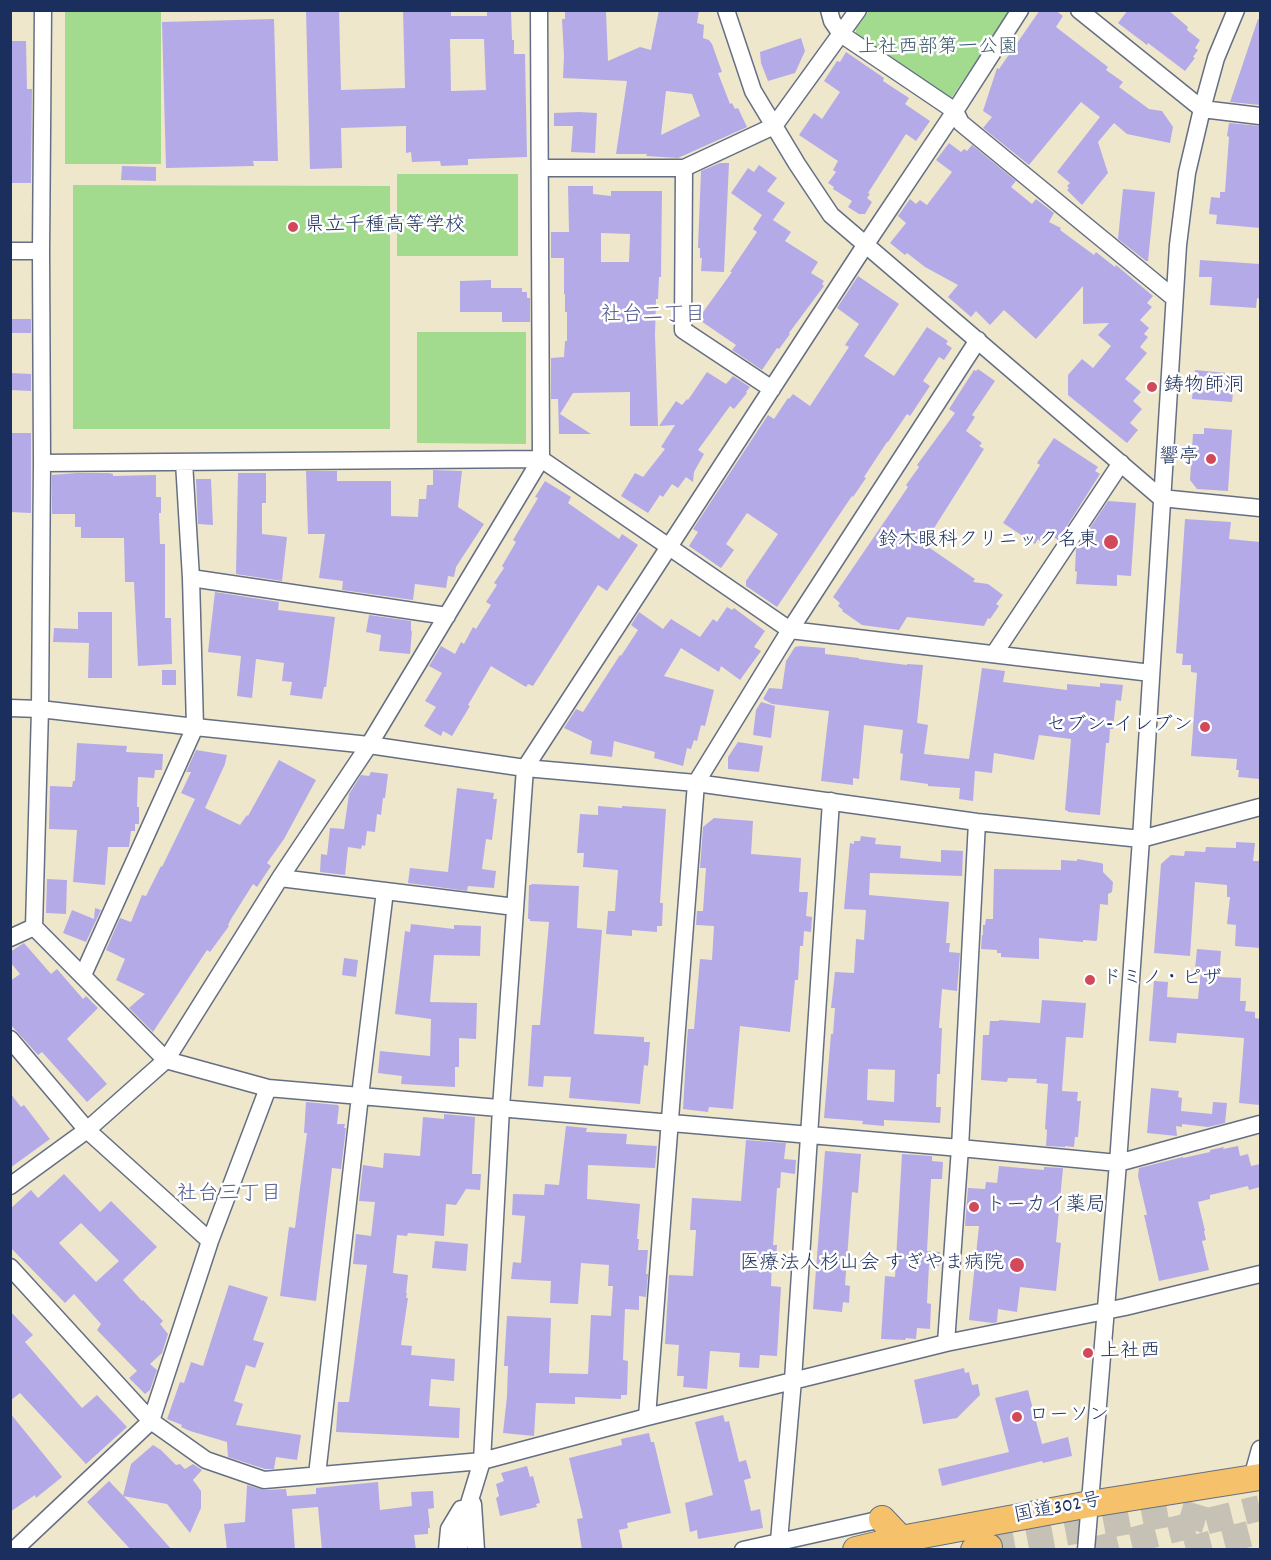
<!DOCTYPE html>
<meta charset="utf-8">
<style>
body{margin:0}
#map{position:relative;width:1271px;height:1560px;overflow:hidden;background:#efe7cb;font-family:Dekko,sans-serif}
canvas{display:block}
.frame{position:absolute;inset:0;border:12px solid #1b2f5e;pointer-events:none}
</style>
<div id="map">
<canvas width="1271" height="1560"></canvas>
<div class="frame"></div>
</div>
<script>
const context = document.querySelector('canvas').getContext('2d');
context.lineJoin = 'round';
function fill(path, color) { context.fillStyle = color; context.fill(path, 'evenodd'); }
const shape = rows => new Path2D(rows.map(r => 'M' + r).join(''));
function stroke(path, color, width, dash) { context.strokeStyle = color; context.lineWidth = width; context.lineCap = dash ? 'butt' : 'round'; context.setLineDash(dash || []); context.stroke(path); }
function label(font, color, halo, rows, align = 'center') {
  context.font = font + ' Dekko,"Klee One",sans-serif'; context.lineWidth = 5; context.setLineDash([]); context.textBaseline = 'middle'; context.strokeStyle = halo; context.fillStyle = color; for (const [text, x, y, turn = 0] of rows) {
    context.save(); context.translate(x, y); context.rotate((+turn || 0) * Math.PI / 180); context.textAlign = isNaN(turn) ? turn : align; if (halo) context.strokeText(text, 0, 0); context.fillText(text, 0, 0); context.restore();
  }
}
fill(shape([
 [65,11,161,11,161,164,65,164],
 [869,11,1010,11,948,103,856,39,856,29],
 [397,174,518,174,518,256,397,256],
 [73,185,390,186,390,429,73,429],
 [417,332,526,332,526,444,417,443]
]), '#a2db8d');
fill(shape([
 [306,10,339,10,341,90,405,88,403,10,451,10,451,16,487,16,487,10,511,10,512,40,514,40,514,54,525,54,527,157,468,159,468,165,441,166,440,161,412,162,411,152,406,153,406,126,341,128,342,168,310,169],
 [450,39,484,39,486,90,451,91],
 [659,10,699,10,697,23,704,25,703,38,709,40,712,44,722,72,718,73,730,104,732,103,735,109,738,108,747,127,678,158,646,156,647,154,616,154,627,81,563,78,564,56,562,19,565,19,565,12,606,12,608,61,640,47,651,50],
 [666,91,692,94,700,116,661,135],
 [1040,10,1055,10,1063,16,1056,27,1108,67,1106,70,1123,82,1119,87,1149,109,1162,111,1173,127,1170,143,1127,134,1114,123,1098,142,1108,173,1082,205,1067,190,1069,188,1067,186,1070,183,1057,172,1100,117,1081,102,1029,165,983,128,992,117,983,111,997,68,999,69],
 [1128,10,1168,10,1188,27,1187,30,1200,40,1195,48,1198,50,1193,57,1195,58,1185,71,1148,43,1147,45,1118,23],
 [274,19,278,161,253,161,254,166,166,168,162,22],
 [1258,19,1260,19,1260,105,1230,102],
 [801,38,805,51,795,73,768,81,761,63,760,52],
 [10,41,26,41,27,89,32,89,31,183,10,183],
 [846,52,884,78,883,81,909,98,905,104,930,121,916,141,906,134,868,193,870,194,867,198,872,202,865,214,859,214,848,207,852,201,833,189,834,187,828,183,836,172,833,170,838,161,799,135,814,113,822,119,840,92,824,81,837,61,840,62],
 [579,112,597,113,595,153,571,152,573,126,554,126,554,113],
 [1229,123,1260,126,1260,228,1216,224,1217,215,1209,214,1211,197,1220,198,1220,192,1225,192,1229,137,1227,136],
 [949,143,961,152,964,149,967,151,972,145,1016,181,1011,187,1032,204,1036,199,1054,213,1049,222,1061,228,1060,230,1094,255,1096,252,1115,267,1116,265,1153,296,1147,303,1152,307,1140,320,1149,328,1144,334,1148,337,1140,347,1147,353,1125,379,1141,392,1133,401,1142,409,1130,423,1138,430,1127,443,1068,395,1068,375,1082,359,1093,368,1111,346,1098,335,1109,323,1083,324,1083,286,1036,339,1004,310,990,325,976,311,971,317,948,297,958,285,925,267,907,253,905,255,890,243,906,223,898,216,910,199,916,204,920,200,927,205,952,172,936,160],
 [720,163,729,163,724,272,701,271,702,258,700,258,700,248,698,248,701,171],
 [759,165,777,178,767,191,785,203,773,220,791,232,785,241,818,262,811,273,824,281,822,284,824,286,789,333,790,334,779,349,777,348,762,370,732,350,736,345,698,319,732,272,730,272,757,232,753,229,762,215,731,193,748,168,754,172],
 [122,166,156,167,156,181,121,180],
 [568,186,593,186,593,194,611,196,611,191,662,191,661,277,659,277,658,299,656,299,655,335,658,426,630,426,630,392,573,393,560,414,591,434,559,434,558,399,551,399,551,358,564,357,565,341,567,341,567,312,565,312,565,294,564,294,564,258,551,258,551,232,569,232],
 [601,233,630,234,629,262,601,262],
 [1123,189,1155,192,1148,261,1146,261,1118,239],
 [1200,260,1260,264,1260,299,1257,298,1256,308,1210,305,1212,277,1199,277],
 [858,276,899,304,864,356,894,376,927,327,948,341,946,344,952,348,944,360,939,357,923,381,930,386,910,416,907,414,888,442,887,442,864,477,866,478,853,497,852,496,777,607,746,586,746,581,778,534,762,523,747,513,726,544,734,550,721,568,689,546,698,532,693,529,768,415,774,419,788,398,789,399,793,394,810,406,849,347,845,345,859,324,837,308],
 [491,280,491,288,522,288,522,292,527,292,527,298,530,298,530,322,502,322,502,312,460,312,460,281],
 [10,319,31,319,31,333,10,333],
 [978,369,995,381,972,415,975,417,966,431,982,443,979,446,984,449,924,544,975,579,973,582,988,584,1003,595,996,604,999,606,990,619,988,618,984,626,907,617,899,630,862,625,842,611,843,610,838,606,840,603,833,597,908,487,906,485,919,467,917,465,955,413,949,409,974,370,976,371],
 [1195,370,1226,373,1225,383,1234,384,1232,402,1192,399],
 [707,372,726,384,733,376,750,387,746,392,747,393,734,409,730,406,698,450,704,454,694,472,693,482,686,477,678,488,672,484,663,497,660,495,648,513,621,496,635,473,643,477,665,449,661,447,675,425,659,426,676,401,682,405,687,399,688,400],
 [10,373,31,374,31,391,10,390],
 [1204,428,1232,430,1228,491,1197,489,1190,480,1193,434,1204,434],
 [10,433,31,433,31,513,10,512],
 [1054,438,1098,467,1095,471,1100,474,1058,540,1046,532,1040,541,1038,539,1035,544,1003,523,1040,465,1037,463],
 [433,470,462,471,458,507,484,524,456,567,454,577,448,576,446,588,415,584,413,600,342,590,343,581,319,578,325,534,308,534,306,471,337,471,337,481,391,481,391,516,418,517,419,499,426,499,427,485,433,485],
 [76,473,109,473,113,474,113,476,156,475,156,497,161,497,161,513,159,513,160,544,165,544,165,618,171,618,172,664,138,666,134,582,125,582,124,538,81,538,81,527,75,527,75,514,52,514,52,475],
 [238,473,266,473,266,503,262,503,262,534,287,537,282,581,236,574],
 [196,479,211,479,213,525,198,524],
 [545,481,571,497,568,503,619,539,622,534,638,545,607,591,598,585,533,686,528,684,526,687,491,666,468,705,470,706,452,736,443,731,441,736,424,726,436,707,425,701,442,673,429,666,441,646,455,654,461,642,464,644,473,627,476,629,491,605,486,602,497,585,494,583,504,568,502,566,516,542,513,540,538,498,535,497],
 [1108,501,1136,503,1131,576,1117,575,1117,586,1076,584,1077,572,1075,571,1076,549],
 [1185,519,1231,522,1229,539,1260,542,1260,779,1238,777,1239,770,1236,770,1237,759,1191,756,1197,673,1191,672,1191,665,1182,665,1183,654,1176,653],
 [215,592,279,602,278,610,335,617,326,687,324,687,322,699,290,695,292,682,282,681,284,663,256,659,252,698,237,696,241,656,208,652],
 [727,607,732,610,734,608,765,631,754,647,761,651,740,680,721,666,719,672,681,648,664,676,714,690,705,726,701,725,697,741,694,740,691,749,687,748,683,766,654,758,655,752,614,741,612,757,590,754,592,741,564,728,576,709,583,712,620,655,621,656,638,630,631,625,639,612,663,629,671,619,700,637,713,619,717,622],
 [78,612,112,612,112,678,88,678,89,643,53,642,54,628,78,629],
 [369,615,411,621,411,631,412,631,410,654,379,651,381,635,366,632],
 [800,646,825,648,825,654,859,658,859,659,907,665,907,664,923,665,917,723,928,725,924,754,969,759,982,668,1005,671,1003,682,1067,690,1067,684,1100,687,1100,683,1123,685,1121,701,1116,700,1113,729,1110,729,1109,743,1106,743,1100,815,1068,812,1068,811,1065,810,1071,739,1039,735,1034,760,994,753,992,773,975,771,973,801,959,799,960,788,928,786,928,784,900,780,903,754,900,753,903,730,864,725,859,779,853,778,853,785,821,781,829,711,772,704,763,699,769,688,782,689,786,661,795,647],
 [162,670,176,670,176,685,162,685],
 [761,702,775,706,771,738,753,735,756,710],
 [738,742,763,746,759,772,728,769,728,757],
 [77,743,127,746,126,752,163,754,162,770,155,770,154,778,138,777,137,807,139,807,139,824,135,824,135,831,131,831,129,847,108,847,105,885,73,882,77,830,49,829,50,786,72,787,73,781,75,781],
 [196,750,227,755,225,764,205,808,240,825,247,815,248,816,279,760,316,780,284,839,267,863,271,866,257,887,253,884,231,919,228,925,229,926,210,952,207,950,153,1032,129,1008,145,994,116,980,125,959,106,950,120,918,131,922,142,895,146,896,161,866,162,867,195,799,181,793,191,772,186,772],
 [371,772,388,774,385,798,383,798,381,815,377,814,375,832,367,831,365,846,362,845,361,849,348,847,345,875,320,872,321,854,327,855,330,828,344,829,349,794,361,775,369,776],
 [457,788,494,793,493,799,497,799,492,840,486,839,482,869,496,871,494,888,468,886,467,891,408,883,410,868,448,872],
 [598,806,622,808,622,806,666,809,660,903,663,903,662,926,657,926,657,932,632,930,632,936,606,934,608,911,615,911,618,870,583,867,584,853,577,853,580,814,598,815],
 [714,818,753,821,751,854,801,858,799,892,808,892,806,916,812,917,811,932,804,931,803,946,800,946,798,980,795,980,790,1032,740,1026,733,1109,709,1107,708,1112,683,1109,687,1040,688,1029,694,1029,700,959,712,960,714,926,696,925,697,911,703,911,706,868,700,868,703,827],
 [861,836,876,838,875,844,901,846,900,858,941,862,941,850,963,851,962,876,870,873,869,895,949,902,946,943,950,943,949,952,960,953,957,991,942,989,939,1028,942,1028,940,1074,937,1074,936,1107,941,1107,940,1123,884,1120,884,1126,862,1124,863,1121,824,1118,831,1034,833,1034,835,1008,831,1008,835,972,854,973,856,939,864,940,866,910,844,909,850,843,854,844,854,841,860,841],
 [868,1069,895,1070,894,1102,867,1100],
 [1236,842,1255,843,1253,861,1260,861,1260,948,1235,946,1236,925,1227,924,1230,897,1227,897,1227,885,1195,882,1190,956,1154,953,1161,864,1171,855,1184,856,1185,851,1205,852,1206,847,1236,848],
 [1077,859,1101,863,1103,864,1103,872,1113,882,1112,892,1108,894,1108,905,1100,904,1097,940,1096,941,1083,940,1083,942,1039,938,1039,959,1001,957,1001,953,997,953,997,950,981,949,982,935,983,935,983,925,985,925,986,919,993,919,994,869,1061,870,1061,860,1077,861],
 [47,879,67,880,66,914,46,913],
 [532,884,579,886,577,928,602,930,594,1034,644,1037,644,1042,650,1042,648,1066,644,1065,640,1104,569,1098,571,1077,544,1076,543,1087,528,1086,532,1025,540,1025,549,922,530,921,530,919,528,919,529,885,531,885],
 [95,908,101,910,86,942,63,933,72,910,94,919],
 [411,924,454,929,454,925,481,926,480,956,434,955,430,1002,477,1003,476,1039,459,1038,459,1067,455,1067,455,1087,401,1084,402,1076,378,1073,380,1051,430,1056,431,1019,395,1014,405,931,410,932],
 [24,943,51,974,57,969,83,999,86,996,98,1008,67,1039,107,1084,87,1102,42,1052,38,1055,10,1024,10,981,20,974,10,962,10,952],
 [1197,949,1221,951,1219,977,1241,978,1240,1001,1246,1001,1245,1011,1255,1012,1255,1018,1260,1019,1260,1105,1239,1103,1244,1038,1177,1033,1176,1043,1149,1041,1154,981,1168,982,1167,997,1198,999,1201,969,1195,969],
 [344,958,358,960,356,977,342,975],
 [1042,1000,1086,1003,1083,1038,1066,1037,1062,1091,1078,1092,1077,1101,1081,1101,1078,1137,1075,1137,1074,1147,1065,1146,1065,1147,1046,1146,1047,1130,1045,1129,1048,1084,1036,1083,1037,1079,1008,1078,1007,1082,981,1080,983,1035,989,1035,990,1021,999,1021,999,1020,1040,1023],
 [1151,1088,1179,1091,1178,1097,1182,1098,1181,1111,1212,1114,1213,1102,1227,1103,1225,1123,1208,1127,1182,1124,1182,1127,1176,1126,1177,1136,1147,1133],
 [10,1093,21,1107,24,1105,50,1139,10,1168],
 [306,1102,338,1105,338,1106,339,1106,337,1124,345,1124,344,1128,346,1128,341,1169,332,1168,316,1301,280,1296,289,1227,295,1228,307,1133,304,1133],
 [444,1114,475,1117,472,1174,481,1174,480,1190,466,1189,456,1205,446,1204,444,1236,408,1233,407,1236,397,1235,393,1273,408,1275,406,1293,407,1293,406,1298,408,1298,401,1345,412,1346,411,1355,455,1359,454,1381,431,1379,429,1406,460,1408,459,1438,336,1432,338,1402,349,1402,367,1265,353,1264,356,1234,371,1236,375,1202,359,1201,363,1165,383,1168,384,1153,420,1156,423,1117,444,1119],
 [566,1126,587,1128,586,1132,627,1134,626,1144,657,1146,655,1168,588,1165,587,1199,640,1204,637,1239,639,1239,638,1250,648,1250,646,1274,648,1274,646,1297,639,1296,639,1310,625,1309,623,1360,628,1361,627,1395,621,1395,621,1399,575,1397,575,1404,536,1403,534,1436,503,1433,507,1396,508,1366,504,1366,507,1316,551,1318,549,1373,588,1374,591,1315,611,1316,613,1286,608,1286,609,1265,581,1263,578,1304,550,1303,551,1281,511,1279,513,1262,521,1263,525,1216,512,1215,513,1194,544,1195,545,1184,559,1185],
 [746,1140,786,1143,784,1159,796,1160,795,1174,781,1172,780,1188,777,1188,773,1245,777,1245,776,1259,772,1259,771,1286,781,1287,777,1356,760,1355,759,1368,739,1367,740,1353,710,1351,707,1389,683,1387,684,1376,677,1376,679,1345,665,1344,669,1275,693,1276,696,1230,690,1230,692,1198,741,1201],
 [1238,1146,1240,1156,1248,1154,1251,1166,1260,1164,1260,1187,1249,1190,1248,1186,1210,1195,1210,1199,1198,1202,1205,1231,1204,1231,1206,1240,1202,1241,1209,1270,1159,1281,1144,1215,1147,1215,1138,1176,1139,1168,1183,1157,1183,1158,1210,1152,1210,1150,1224,1147,1223,1149],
 [825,1151,861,1154,858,1193,852,1192,845,1285,850,1286,849,1303,843,1302,842,1312,813,1309],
 [902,1154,932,1156,932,1161,943,1162,942,1179,931,1179,927,1251,940,1252,939,1266,929,1265,927,1303,931,1304,930,1329,917,1328,916,1339,906,1338,905,1340,881,1339,885,1276,895,1277],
 [999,1166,1044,1170,1044,1167,1063,1168,1056,1242,1061,1243,1056,1291,1020,1287,1017,1312,998,1309,997,1322,993,1323,969,1320,979,1226,965,1226,968,1188,985,1189,986,1182,997,1183],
 [64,1174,100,1212,111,1201,157,1247,123,1280,142,1301,143,1300,163,1321,160,1324,168,1334,162,1353,150,1364,157,1370,150,1390,145,1394,129,1378,137,1371,97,1330,101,1324,74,1294,65,1303,10,1247,10,1209,31,1190,38,1198],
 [81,1223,119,1261,96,1282,59,1243],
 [435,1241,468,1244,466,1271,432,1268],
 [229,1285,268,1297,253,1340,264,1343,255,1368,246,1365,234,1401,243,1404,236,1425,301,1435,297,1460,276,1457,274,1469,265,1469,228,1457,227,1442,190,1431,181,1427,182,1425,167,1419,180,1382,184,1383,191,1362,203,1366],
 [10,1311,33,1335,25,1342,82,1408,97,1395,127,1427,86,1464,20,1393,10,1401],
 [964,1368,965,1373,969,1372,972,1385,978,1384,980,1395,957,1418,923,1424,914,1380],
 [1028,1390,1042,1444,1068,1437,1072,1456,1043,1463,1042,1461,942,1486,938,1469,1009,1452,995,1398],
 [10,1413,62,1477,36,1498,35,1495,10,1512],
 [723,1415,725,1422,729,1421,739,1462,746,1460,751,1478,744,1480,751,1511,760,1509,763,1528,698,1539,697,1530,690,1532,685,1503,713,1495,695,1422],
 [649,1433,651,1442,654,1442,671,1513,627,1523,628,1528,619,1530,623,1550,582,1550,577,1519,583,1518,569,1458,622,1445,621,1439],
 [153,1445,161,1450,176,1465,180,1464,185,1469,193,1464,202,1470,193,1480,201,1491,201,1508,190,1533,167,1504,123,1496,131,1464],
 [527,1466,530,1477,533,1476,540,1503,536,1504,537,1507,500,1516,496,1498,499,1496,496,1484,504,1481,501,1473],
 [109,1481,133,1506,172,1550,131,1550,87,1502],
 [378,1482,380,1510,412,1506,411,1492,433,1491,434,1508,428,1509,430,1528,428,1528,428,1534,414,1535,416,1550,322,1550,318,1507,292,1509,295,1550,227,1550,224,1524,245,1522,247,1485,264,1490,286,1489,287,1496,316,1494,316,1488]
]), '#b4aae8');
stroke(shape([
 [989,1547,1178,1512,1208,1521],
 [1093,1550,1260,1508],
 [1186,1550,1260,1531]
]), '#c5c2b5', 26, [26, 13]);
const minor = shape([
 [43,10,41,251,42,463,40,709,34,927,166,1060,268,1088,960,1148,1118,1163,1260,1124],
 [726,10,753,91,797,164,831,215,1161,498,1260,508],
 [829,10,832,21,841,34,955,111,961,123,1174,298],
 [1079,10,1202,109,1260,116],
 [540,168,684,168,774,126,858,10],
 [684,168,683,330,772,389],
 [10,251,41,251],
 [42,463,541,459,539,10],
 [191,578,447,616],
 [994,654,1121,463],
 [10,708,40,709,195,727,369,745,525,768,696,783,977,822,1141,839,1260,807],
 [280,878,515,907],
 [10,938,34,927],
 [83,975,195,727,191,578,184,462],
 [10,1039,87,1130,210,1241],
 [10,1186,87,1130,166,1060,280,878,369,745,541,459,790,630,1151,673],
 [10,1267,151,1421,206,1460,264,1480,482,1461,647,1417,946,1343,1125,1307,1260,1274],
 [946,1343,960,1148,977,822],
 [647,1417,696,783,790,630,978,340],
 [317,1475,360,1096,385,891],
 [1252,1478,1260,1449],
 [473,1504,476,1550],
 [779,1541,793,1380,831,801],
 [14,1550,151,1421,210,1241,268,1088],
 [447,1550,449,1529,461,1509],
 [459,1550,463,1523,482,1461,501,1108,525,768,866,244,955,111,1020,10],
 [743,1550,882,1519],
 [1086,1550,1118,1163,1141,839,1178,245,1187,173,1202,109,1216,58,1236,10]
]);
const highway = shape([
 [882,1519,901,1539],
 [856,1550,901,1539,1090,1504,1260,1477],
 [974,1550,989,1547]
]);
stroke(minor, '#656f84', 19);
stroke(highway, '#656f84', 28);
stroke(minor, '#fff', 16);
stroke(highway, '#f5c16b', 26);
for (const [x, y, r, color] of [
 [293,227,6,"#d1495b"],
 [1152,387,6,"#d1495b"],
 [1211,459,6,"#d1495b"],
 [1111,542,8,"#d1495b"],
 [1205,727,6,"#d1495b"],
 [1090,980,6,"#d1495b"],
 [974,1207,6,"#d1495b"],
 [1017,1265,8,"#d1495b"],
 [1088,1353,6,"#d1495b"],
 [1017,1417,6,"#d1495b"]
]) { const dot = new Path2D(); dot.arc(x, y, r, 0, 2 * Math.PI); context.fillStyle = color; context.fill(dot); stroke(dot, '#fff', 2); }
label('20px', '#3d5a6a', '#fff', [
 ["上社西部第一公園",938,49]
]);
label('20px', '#1b2f5e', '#fff', [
 ["県立千種高等学校",305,227],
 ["鋳物師洞",1164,387],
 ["響亭",1199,459,"right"],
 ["鈴木眼科クリニック名東",1098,542,"right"],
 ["セブン-イレブン",1193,727,"right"],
 ["ドミノ・ピザ",1102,980],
 ["トーカイ薬局",986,1207],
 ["医療法人杉山会 すぎやま病院",1004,1265,"right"],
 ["上社西",1100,1353],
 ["ローソン",1029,1417]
], 'left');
label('20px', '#1b2f5e', '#fff', [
 ["国道302号",1058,1510,-11]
]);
label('21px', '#515a8e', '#fff', [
 ["社台二丁目",653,317],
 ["社台三丁目",229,1196]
]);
</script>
